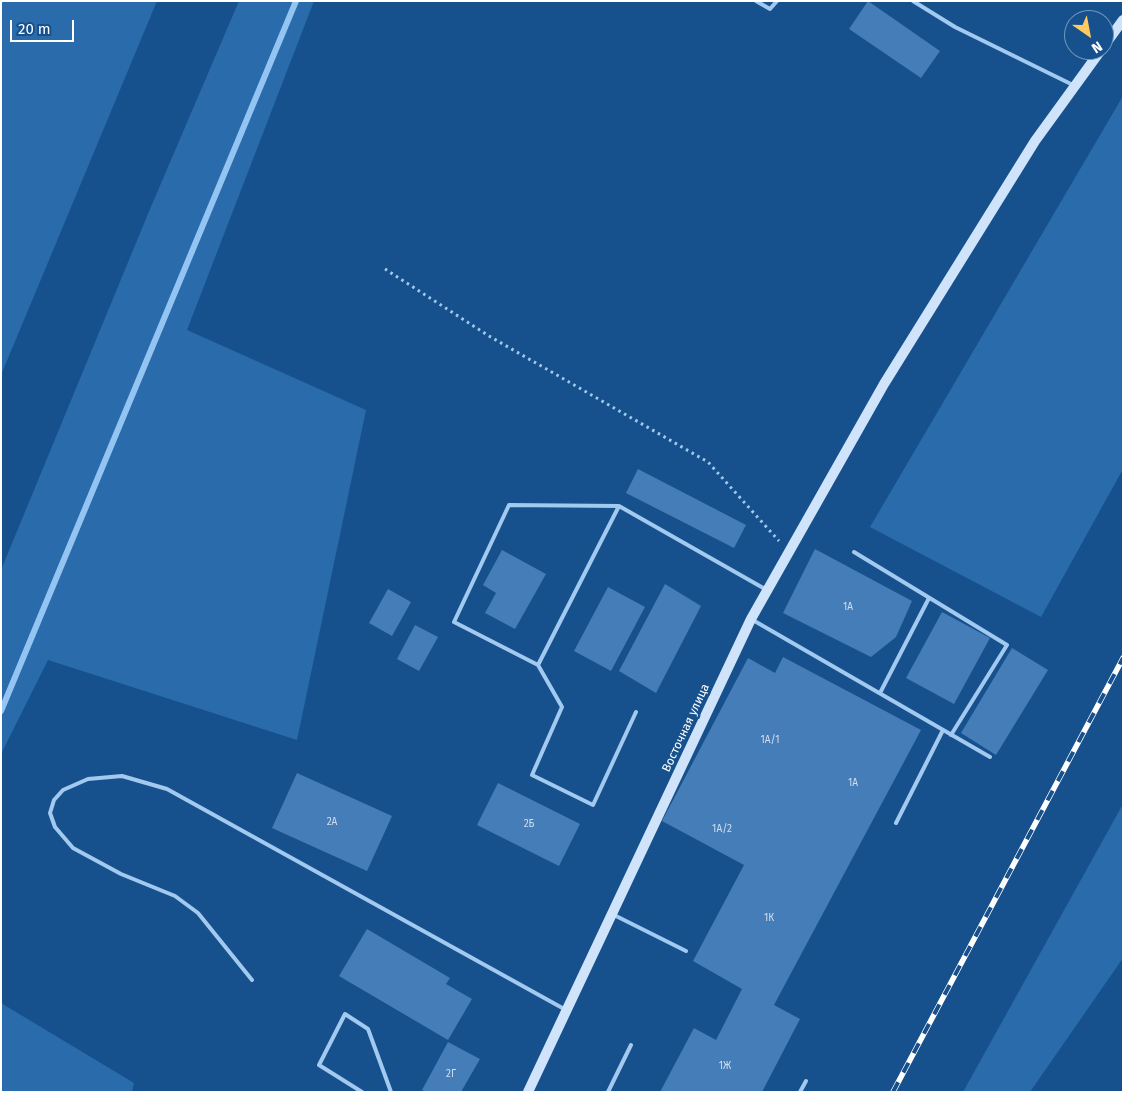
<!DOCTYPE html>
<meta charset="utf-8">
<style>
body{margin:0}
#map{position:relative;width:1124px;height:1093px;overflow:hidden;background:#17518d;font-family:"Fira Sans",sans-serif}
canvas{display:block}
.frame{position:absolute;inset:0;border:2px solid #fff;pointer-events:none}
.north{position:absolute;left:1064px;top:10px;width:50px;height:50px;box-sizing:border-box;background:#17518d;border:1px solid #7497bb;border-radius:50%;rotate:147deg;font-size:14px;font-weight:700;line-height:20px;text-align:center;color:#fff}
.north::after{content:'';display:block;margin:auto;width:18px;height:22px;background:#ffc860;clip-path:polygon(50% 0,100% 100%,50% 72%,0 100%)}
.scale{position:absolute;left:10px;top:20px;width:64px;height:22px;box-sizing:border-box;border:2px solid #fff;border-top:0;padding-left:6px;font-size:15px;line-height:18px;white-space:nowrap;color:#fff;-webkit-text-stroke:4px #17518d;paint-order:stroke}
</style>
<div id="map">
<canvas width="1124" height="1093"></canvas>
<div class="frame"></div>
<div class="north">N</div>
<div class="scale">20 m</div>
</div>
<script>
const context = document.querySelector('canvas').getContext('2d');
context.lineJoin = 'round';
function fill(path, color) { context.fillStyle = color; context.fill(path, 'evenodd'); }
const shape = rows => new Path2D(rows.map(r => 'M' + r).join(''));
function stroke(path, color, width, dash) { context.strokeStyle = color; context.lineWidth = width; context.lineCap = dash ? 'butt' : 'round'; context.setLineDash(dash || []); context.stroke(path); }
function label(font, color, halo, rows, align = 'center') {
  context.font = font + ' "Fira Sans",sans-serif'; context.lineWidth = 5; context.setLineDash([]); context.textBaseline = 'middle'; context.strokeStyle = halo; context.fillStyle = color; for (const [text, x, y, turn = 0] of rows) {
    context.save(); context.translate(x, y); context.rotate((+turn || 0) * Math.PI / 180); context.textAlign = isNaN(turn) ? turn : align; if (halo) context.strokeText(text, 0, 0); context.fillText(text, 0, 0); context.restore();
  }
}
fill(shape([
 [1,1,157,1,1,375],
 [239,1,314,1,187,330,366,410,297,740,48,660,1,754,1,570,150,209],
 [1123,96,1123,469,1041,617,870,527],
 [1123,804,1123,958,1030,1092,963,1092],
 [1,1003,134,1083,132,1092,1,1092]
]), '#296bab');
stroke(shape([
 [1,711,296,1]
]), '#94c4f2', 6);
fill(shape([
 [868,1,940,51,921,78,849,29],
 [638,469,746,525,734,548,626,493],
 [815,549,912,601,896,637,871,657,783,613],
 [502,550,546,574,515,629,485,613,496,593,483,585],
 [665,584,701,606,656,693,619,671],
 [608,587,645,607,611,671,574,651],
 [388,589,411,602,392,636,369,623],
 [942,612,990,638,954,704,906,678],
 [415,625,438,637,419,671,397,659],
 [1012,648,1048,670,996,755,961,733],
 [783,657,921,730,774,1005,800,1019,762,1092,660,1092,694,1028,716,1040,742,989,693,961,744,865,662,821,748,658,775,673],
 [297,773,392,816,367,871,272,828],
 [498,783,580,824,559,866,477,825],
 [367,929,450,978,446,984,472,999,448,1040,339,976],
 [448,1042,480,1059,461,1092,426,1092,422,1090]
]), '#447db7');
stroke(shape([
 [385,269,489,336,708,462,779,541]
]), '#a2c9ef', 3, [2.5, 4]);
stroke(shape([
 [756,1,770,9,777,1],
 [913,1,955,27,1073,85],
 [854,552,1007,645,951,735],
 [751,619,990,757],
 [538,665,619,506],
 [880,693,929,598],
 [636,712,593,805,532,775,562,707,538,665,454,622,509,505,619,506,765,589],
 [896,823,943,730],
 [614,915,686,951],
 [252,980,198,913,175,896,121,874,73,848,55,827,50,813,54,800,63,790,88,779,122,776,167,789,566,1010],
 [362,1092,319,1065,345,1014,368,1029,391,1092],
 [608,1092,631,1045],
 [800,1092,806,1081]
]), '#a2c9ef', 4);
stroke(shape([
 [1104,46,1123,20],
 [528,1092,751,619,884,384,1035,141,1101,50]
]), '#cfe4fa', 10);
const rail = shape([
 [893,1092,1123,658]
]);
stroke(rail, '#fff', 5.5);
stroke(rail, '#17518d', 4, [11]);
label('10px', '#d0deed', null, [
 ["1А",848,607],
 ["1А/1",770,740],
 ["1А",853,783],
 ["2А",332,822],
 ["2Б",529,824],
 ["1А/2",722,829],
 ["1К",769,918],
 ["1Ж",725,1066],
 ["2Г",451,1074]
]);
label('12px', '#fff', '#17518d', [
 ["Восточная улица",686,728,-65]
]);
</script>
